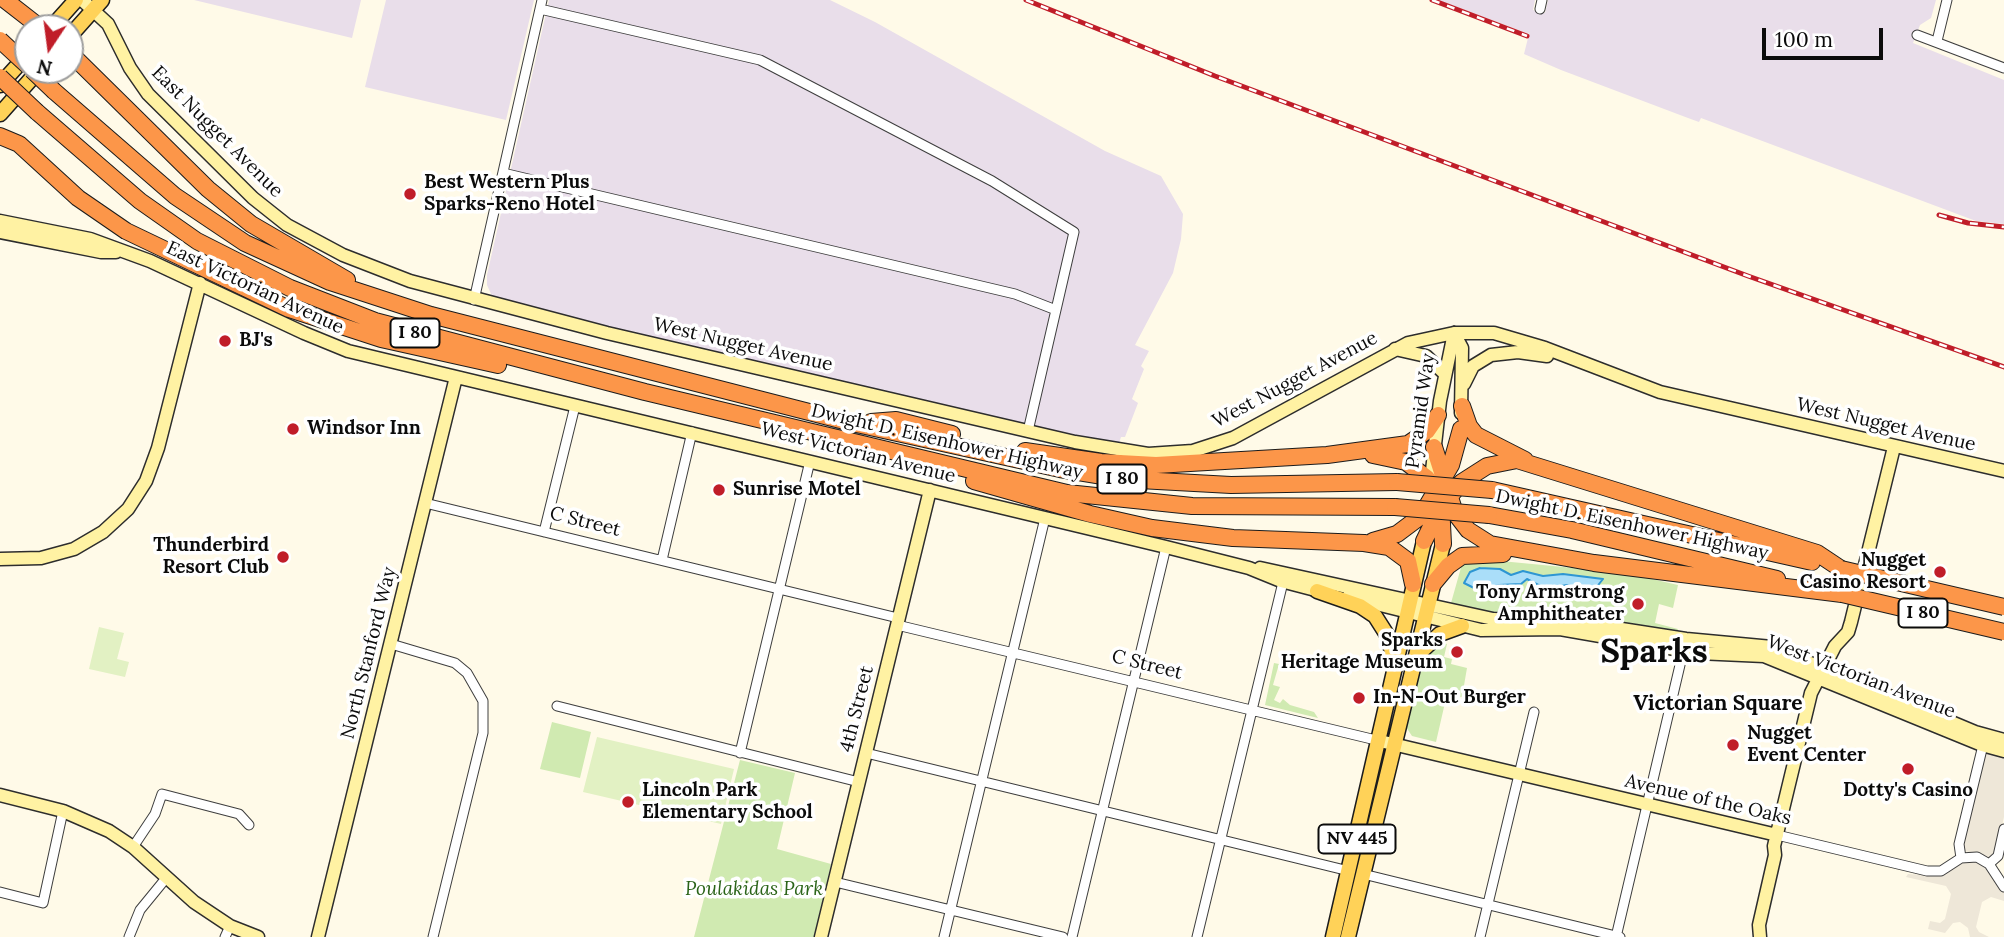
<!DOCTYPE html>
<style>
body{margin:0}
#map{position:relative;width:2004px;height:937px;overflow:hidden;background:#fffae8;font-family:Lora,serif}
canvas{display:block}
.north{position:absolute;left:14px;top:14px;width:70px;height:70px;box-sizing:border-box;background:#fff;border:2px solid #9d9d9d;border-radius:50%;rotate:193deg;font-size:19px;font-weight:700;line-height:28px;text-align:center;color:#0b0b0b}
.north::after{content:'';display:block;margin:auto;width:24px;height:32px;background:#c01d29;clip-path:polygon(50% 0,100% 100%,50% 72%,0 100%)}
.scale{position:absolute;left:1762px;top:28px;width:121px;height:32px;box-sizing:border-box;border:4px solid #0b0b0b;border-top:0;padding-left:9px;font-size:21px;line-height:24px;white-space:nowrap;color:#0b0b0b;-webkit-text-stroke:5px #fff;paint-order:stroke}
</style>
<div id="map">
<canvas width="2004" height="937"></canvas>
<div class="north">N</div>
<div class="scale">100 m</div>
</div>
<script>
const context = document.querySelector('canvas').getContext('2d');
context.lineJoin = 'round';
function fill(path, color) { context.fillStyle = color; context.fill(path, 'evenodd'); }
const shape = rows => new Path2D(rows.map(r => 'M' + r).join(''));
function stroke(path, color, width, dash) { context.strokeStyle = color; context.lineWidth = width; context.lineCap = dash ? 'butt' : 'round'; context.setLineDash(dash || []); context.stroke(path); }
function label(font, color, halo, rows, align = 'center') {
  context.font = font + ' Lora,serif'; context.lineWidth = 7; context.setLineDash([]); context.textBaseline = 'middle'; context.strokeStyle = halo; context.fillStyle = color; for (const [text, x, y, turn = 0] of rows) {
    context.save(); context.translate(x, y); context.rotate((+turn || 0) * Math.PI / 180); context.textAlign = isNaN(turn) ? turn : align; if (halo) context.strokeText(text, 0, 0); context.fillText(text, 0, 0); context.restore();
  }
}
fill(shape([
 [194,0,361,0,352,38],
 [386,0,534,0,506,120,365,87],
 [549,0,830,0,875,22,1105,151,1161,176,1183,214,1181,239,1173,273,1135,345,1149,351,1141,366,1144,369,1132,399,1138,403,1125,437,1121,437,1119,443,1071,434,633,333,492,296,487,285,487,275],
 [1438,0,1535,0,1533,10,1545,13,1548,0,1936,0,1931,18,1920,25,1913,43,2004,80,2004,224,1976,221,1701,118,1699,122,1688,118,1561,70,1524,54,1529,34]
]), '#e9deea');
fill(shape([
 [1480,559,1626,573,1678,585,1673,608,1659,604,1655,623,1678,629,1677,633,1554,613,1486,612,1451,603,1462,564],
 [1437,641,1447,644,1444,657,1452,659,1451,664,1467,668,1462,697,1447,694,1436,742,1412,736,1406,727,1422,661],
 [1274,663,1279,664,1273,685,1280,687,1274,700,1280,703,1283,699,1290,705,1314,712,1318,718,1265,705],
 [552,722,591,732,580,778,540,769],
 [740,760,795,773,777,849,831,864,814,937,694,937]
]), '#d0eab1');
fill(shape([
 [99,627,124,633,117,659,129,662,125,677,89,669],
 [597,737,734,769,721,824,583,792]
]), '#e2f1c3');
fill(shape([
 [1986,752,2004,754,2004,817,1995,854,1990,858,1965,851,1962,846],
 [1975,861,1987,868,2004,893,2004,901,1991,897,1982,902,1976,927,1979,932,1989,937,1970,937,1968,928,1960,922,1953,923,1945,933,1928,929,1930,921,1940,923,1945,919,1951,894,1946,886,1906,877,1908,874,1940,876,1963,862]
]), '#eee7d8');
const water = shape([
 [1480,568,1500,569,1511,575,1523,571,1543,576,1563,574,1603,579,1595,589,1581,590,1567,585,1546,589,1527,579,1521,584,1499,585,1488,590,1479,584,1476,589,1464,583,1470,572,1480,568]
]);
fill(water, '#aadef9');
stroke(water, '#2e96d3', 2);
const street = shape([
 [540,9,760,60,992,181,1074,232,1028,431],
 [1540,9,1542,0],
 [1917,35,2004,68],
 [1937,41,1947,0],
 [503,173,1015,294,1056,310],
 [474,300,542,0],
 [425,503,898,618],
 [544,532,575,406],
 [662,560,692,432],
 [897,625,1380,741],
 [391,644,455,663,467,673,483,701,483,733,433,937],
 [557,706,859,782],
 [740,753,810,461],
 [866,753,1349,871],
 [1777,835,1927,871,1941,871,1961,858,1977,857,1989,864,2004,887],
 [133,847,155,814,162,794,239,814,249,825],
 [1961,858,1959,844,1984,741],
 [1989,864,1998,856,2004,829],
 [1363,874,1620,937],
 [835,882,1063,937],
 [0,892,43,903,63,811],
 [129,937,140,910,167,877],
 [225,937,230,926],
 [944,937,1045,518],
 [1072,937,1166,547],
 [1197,937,1284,578],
 [1480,937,1534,712],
 [1616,937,1684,648]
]);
const secondary = shape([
 [82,0,108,24,130,68,148,94,253,198,287,225,343,255,410,281,607,333,1075,442,1148,454,1193,451,1233,438,1408,343,1454,333,1494,333,1545,348,1660,392,2004,471],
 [0,221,90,239,150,261,304,333,348,351,1166,547,1249,568,1281,581,1327,593],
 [0,232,101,252,116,252],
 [1454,333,1462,348,1461,413],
 [1395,349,1426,356,1445,374],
 [1464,384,1473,366,1491,355,1518,352,1547,356],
 [1430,488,1440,401,1454,333],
 [0,559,41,558,74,549,103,532,128,509,146,481,158,448,200,283],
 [1260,568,1493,619,1570,621,1686,639,1772,647,1975,732,2004,740],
 [1348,597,1481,630,1560,629,1698,653,1764,656,1982,745,2004,751],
 [1380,741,1777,835],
 [0,795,63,811,109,831,133,847,194,902,230,926,258,937],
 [318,937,456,377],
 [821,937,930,490],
 [1760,937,1759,925,1775,855,1774,846,1811,693,1835,646,1848,632,1851,622,1894,447]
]);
const primary = shape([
 [51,28,76,0],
 [70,36,102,0],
 [0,85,28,54],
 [0,114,39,70],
 [1317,591,1360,606,1375,616,1389,638,1394,664],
 [1416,656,1440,634,1462,626],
 [1333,937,1424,541],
 [1348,937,1443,544]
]);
const highway = shape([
 [5,0,41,28],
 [70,53,208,189,251,224,347,280],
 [54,91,175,196,245,243,330,282,431,315,852,423,1060,469,1121,479,1231,485,1397,482],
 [37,112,140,201,197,241,290,288,375,321,645,392,1067,493,1192,506,1395,507],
 [0,136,19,144,78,198,126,231,289,309,381,339,498,365],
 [1462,406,1469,426,1476,435,1525,460],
 [871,422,896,420,952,434],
 [1434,447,1455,513,1468,530,1490,544,1594,563,1842,594],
 [1025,451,1101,462,1156,465,1327,455,1408,444,1427,431,1438,415],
 [1373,455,1406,462,1427,478,1441,504,1443,544],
 [974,481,1090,514,1152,528,1233,538,1364,543,1389,547,1408,561,1413,584],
 [1492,490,1812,562],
 [1489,515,1572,530,1777,579],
 [1373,541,1397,534,1421,516,1451,465,1461,429],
 [1424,541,1440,508,1462,482,1487,466,1517,460,1817,553,1841,569],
 [1433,584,1448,566,1462,556,1503,554]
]);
stroke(street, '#3e3e3e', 11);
stroke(secondary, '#2d2d2d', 15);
stroke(primary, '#1c1c1c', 17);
stroke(highway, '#1c1c1c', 18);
stroke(street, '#fff', 9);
stroke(secondary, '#fff2a3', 12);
stroke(primary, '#ffd258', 14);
stroke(highway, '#fc9649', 16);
const rail = shape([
 [1026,0,1215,76,1748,276,2004,367],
 [1432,0,1527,36],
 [1939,215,1968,223,2004,227]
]);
stroke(rail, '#c01d29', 5);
stroke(rail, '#fff', 2.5, [8]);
const highwayBridge = shape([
 [0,40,28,66],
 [32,70,54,91],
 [0,77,37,112],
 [1397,482,1492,490],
 [1395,507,1489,515],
 [1841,569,2004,607],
 [1842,594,2004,632]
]);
stroke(highwayBridge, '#1c1c1c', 18, []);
stroke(highwayBridge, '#fc9649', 16);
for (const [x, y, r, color] of [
 [410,194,7,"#c01d29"],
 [225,341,7,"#c01d29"],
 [293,429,7,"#c01d29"],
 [719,490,7,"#c01d29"],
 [283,557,7,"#c01d29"],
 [1940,572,7,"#c01d29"],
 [1638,604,7,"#c01d29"],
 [1457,652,7,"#c01d29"],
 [1359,698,7,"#c01d29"],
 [1733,745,7,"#c01d29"],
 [1908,769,7,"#c01d29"],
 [628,802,7,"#c01d29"]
]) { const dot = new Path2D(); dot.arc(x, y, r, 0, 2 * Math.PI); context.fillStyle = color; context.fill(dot); stroke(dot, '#fff', 2.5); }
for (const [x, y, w] of [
 [415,333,49],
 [1122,479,49],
 [1923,613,49],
 [1357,839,77]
]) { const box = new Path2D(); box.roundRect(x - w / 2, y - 14.5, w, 29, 5); context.fillStyle = '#fff'; context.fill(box); stroke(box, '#0b0b0b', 2); }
label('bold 18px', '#0b0b0b', null, [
 ["I 80",415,333],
 ["I 80",1122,479],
 ["I 80",1923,613],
 ["NV 445",1357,839]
]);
label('19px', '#0b0b0b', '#fff', [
 ["East Nugget Avenue",217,132,45],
 ["East Victorian Avenue",255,288,25],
 ["West Nugget Avenue",743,345,13],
 ["West Nugget Avenue",1295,380,-28],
 ["Pyramid Way",1421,411,-82],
 ["West Nugget Avenue",1886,425,13],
 ["Dwight D. Eisenhower Highway",947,442,13],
 ["West Victorian Avenue",858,453,14],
 ["C Street",585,522,14],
 ["Dwight D. Eisenhower Highway",1632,525,12],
 ["North Stanford Way",369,653,-76],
 ["C Street",1147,665,14],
 ["West Victorian Avenue",1861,677,21],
 ["4th Street",857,709,-76],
 ["Avenue of the Oaks",1708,800,13]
]);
label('bold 19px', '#0b0b0b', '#fff', [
 ["Best Western Plus",424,183],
 ["Sparks-Reno Hotel",424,205],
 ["BJ's",239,341],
 ["Windsor Inn",307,429],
 ["Sunrise Motel",733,490],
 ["Thunderbird",269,546,"right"],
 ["Resort Club",269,568,"right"],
 ["Nugget",1926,561,"right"],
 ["Casino Resort",1926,583,"right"],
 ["Tony Armstrong",1624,593,"right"],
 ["Amphitheater",1624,615,"right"],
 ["Sparks",1443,641,"right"],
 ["Heritage Museum",1443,663,"right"],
 ["In-N-Out Burger",1373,698],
 ["Nugget",1747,734],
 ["Event Center",1747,756],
 ["Lincoln Park",642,791],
 ["Elementary School",642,813],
 ["Dotty's Casino",1908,791,"center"]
], 'left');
label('italic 19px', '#2b6419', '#fff', [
 ["Poulakidas Park",754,890]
]);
label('bold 21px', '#0b0b0b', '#fff', [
 ["Victorian Square",1718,704]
]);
label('bold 33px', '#0b0b0b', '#fff', [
 ["Sparks",1654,653]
]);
</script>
